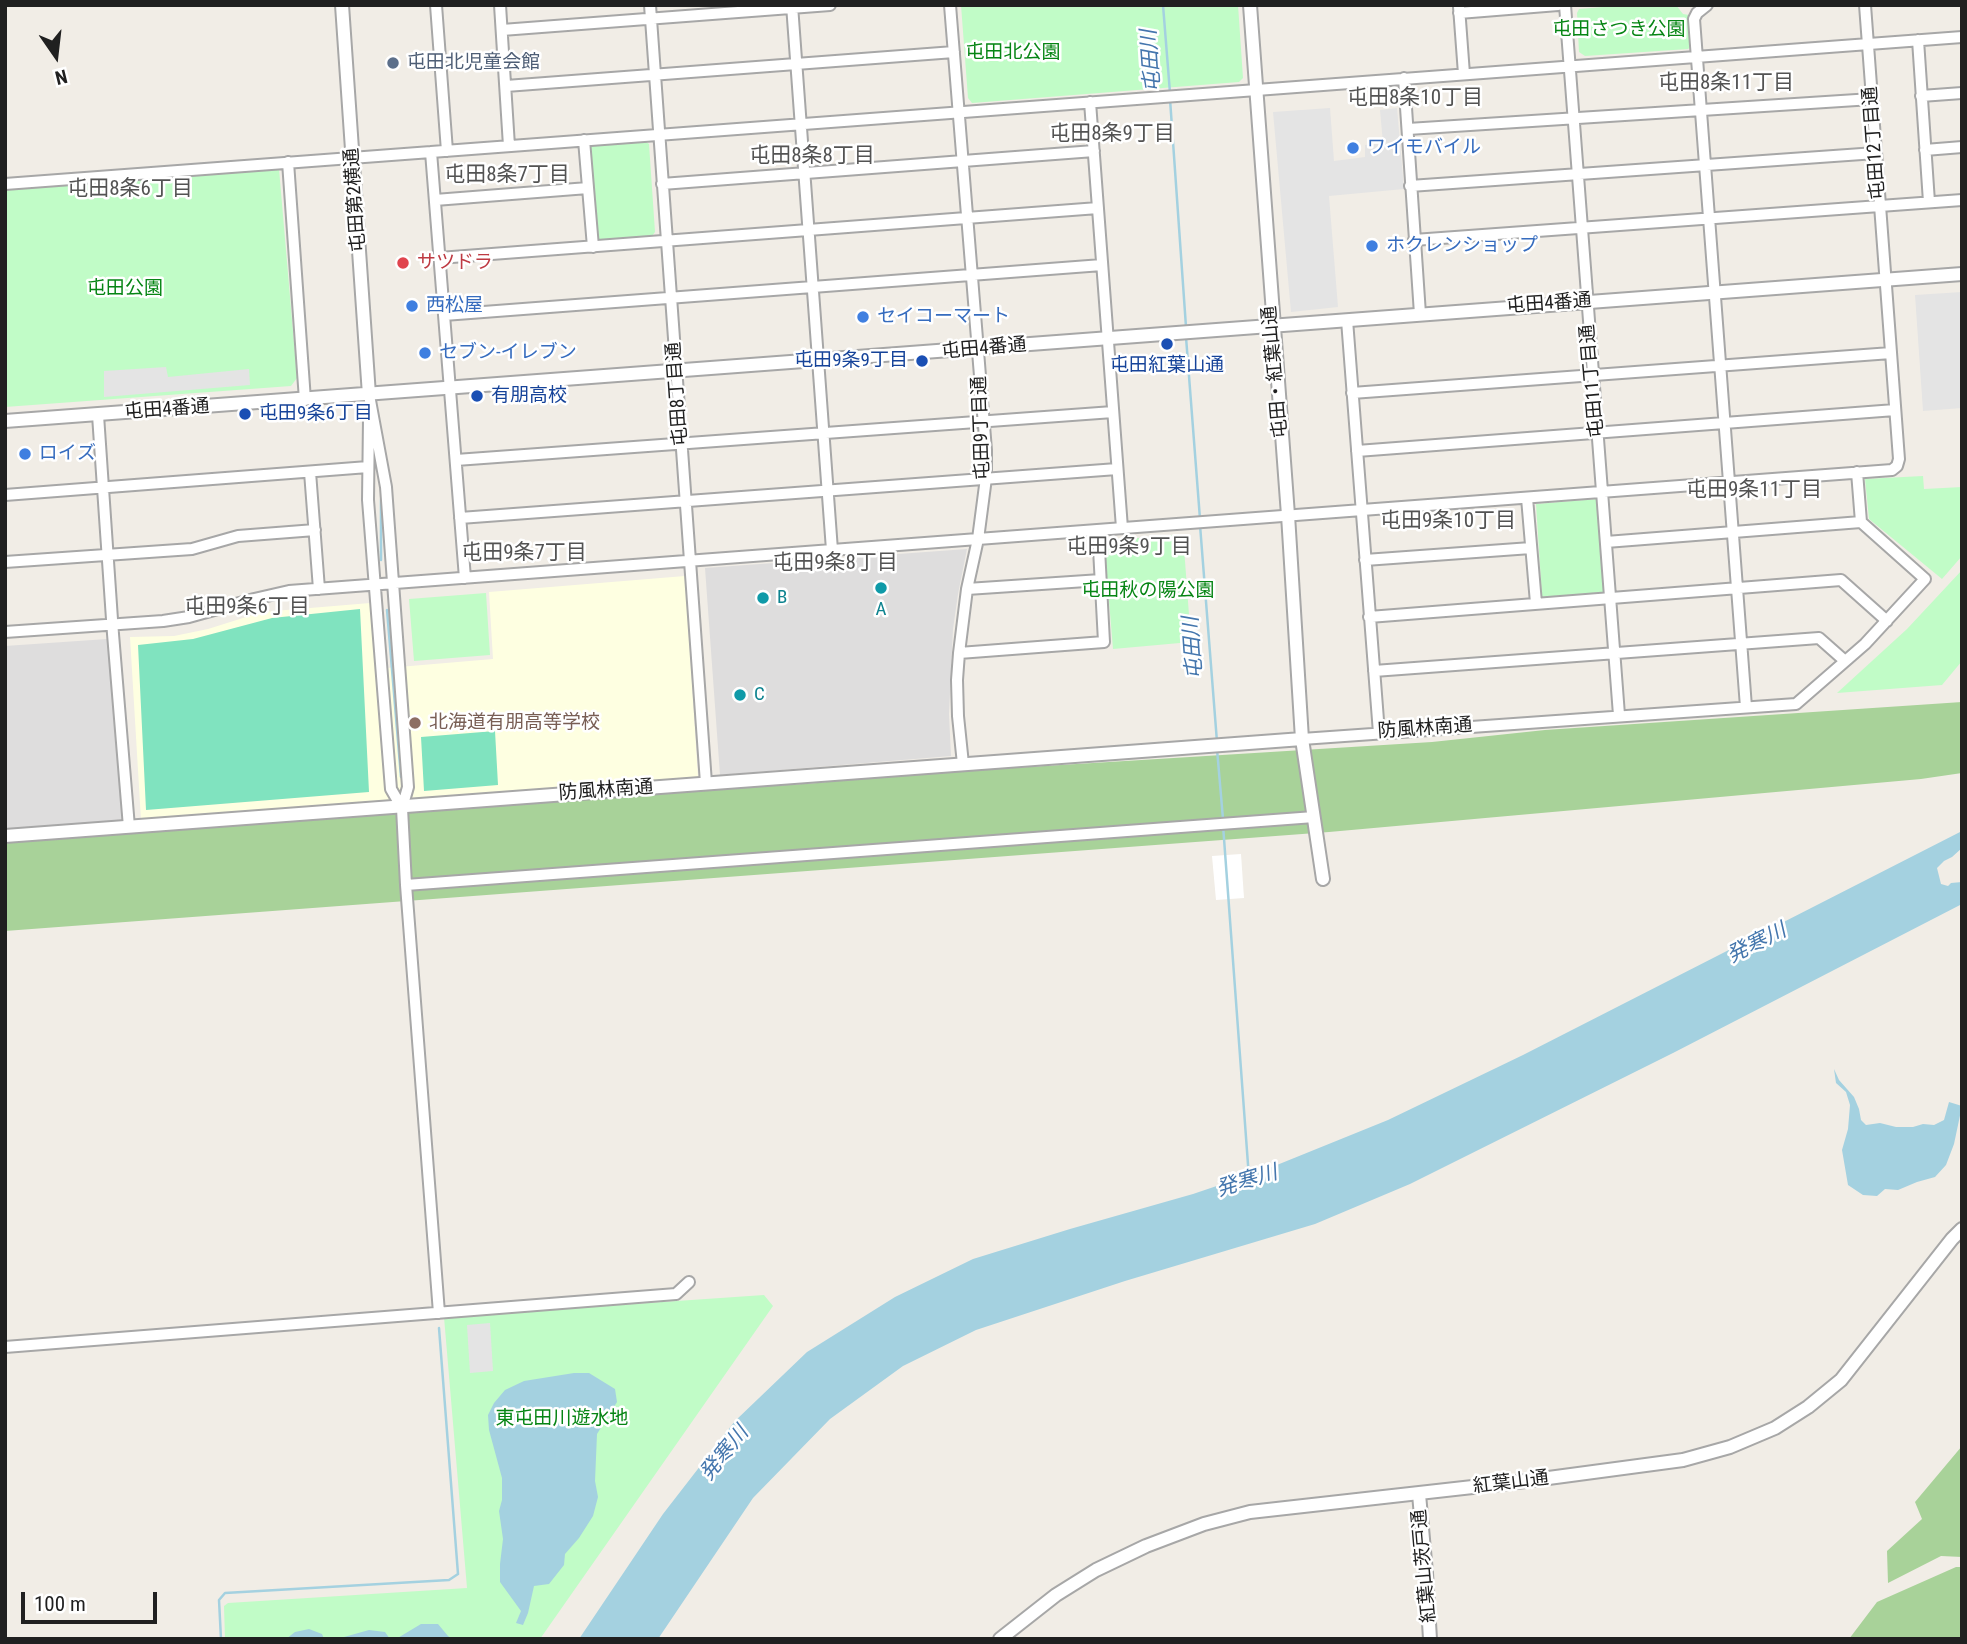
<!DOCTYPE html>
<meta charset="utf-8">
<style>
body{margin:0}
#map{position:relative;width:1967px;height:1644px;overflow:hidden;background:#f1ede6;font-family:"Roboto Condensed",sans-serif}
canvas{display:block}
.frame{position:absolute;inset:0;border:7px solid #202020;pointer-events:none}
.north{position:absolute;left:21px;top:21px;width:70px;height:70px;-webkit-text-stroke:5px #fff;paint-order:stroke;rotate:166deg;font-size:19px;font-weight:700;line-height:28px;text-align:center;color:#202020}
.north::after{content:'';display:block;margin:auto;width:24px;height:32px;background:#202020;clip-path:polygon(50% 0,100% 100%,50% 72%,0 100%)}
.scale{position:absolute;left:21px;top:1592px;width:136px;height:32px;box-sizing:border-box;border:4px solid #202020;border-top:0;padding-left:9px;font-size:21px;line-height:24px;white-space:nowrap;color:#202020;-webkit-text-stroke:5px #fff;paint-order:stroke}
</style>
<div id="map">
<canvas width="1967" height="1644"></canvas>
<div class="frame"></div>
<div class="north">N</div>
<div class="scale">100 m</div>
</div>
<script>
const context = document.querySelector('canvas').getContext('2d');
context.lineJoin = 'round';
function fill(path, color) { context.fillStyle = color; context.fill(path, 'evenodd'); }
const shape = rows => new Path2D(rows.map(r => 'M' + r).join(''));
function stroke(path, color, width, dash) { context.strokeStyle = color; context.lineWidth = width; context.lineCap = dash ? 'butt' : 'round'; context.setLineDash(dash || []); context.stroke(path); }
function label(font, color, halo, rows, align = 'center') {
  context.font = font + ' "Roboto Condensed","Noto Sans JP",sans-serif'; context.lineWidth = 5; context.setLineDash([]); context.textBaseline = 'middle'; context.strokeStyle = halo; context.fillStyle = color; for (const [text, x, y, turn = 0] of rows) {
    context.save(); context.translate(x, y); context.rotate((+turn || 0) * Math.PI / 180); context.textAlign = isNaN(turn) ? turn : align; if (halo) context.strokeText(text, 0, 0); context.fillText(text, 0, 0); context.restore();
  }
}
fill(shape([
 [967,549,958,594,953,629,949,714,951,756,720,775,705,568],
 [107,639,124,821,5,831,5,646]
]), '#dedddd');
fill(shape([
 [685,576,698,777,141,820,130,637,174,636,208,629,262,612,370,603,375,669,493,659,489,592]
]), '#feffe1');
fill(shape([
 [1962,702,1962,773,1921,779,1329,832,5,931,5,841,570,799,817,783,883,776,1432,742,1545,730],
 [1962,1446,1962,1557,1941,1556,1888,1583,1887,1551,1922,1519,1915,1502],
 [1956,1567,1962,1567,1962,1639,1849,1639,1877,1602]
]), '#a8d299');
fill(shape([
 [961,5,1238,5,1243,78,1239,82,972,103,968,98],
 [1627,5,1676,5,1683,14,1689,15,1692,46,1688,49,1585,56,1579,52,1577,13,1579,9],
 [644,140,649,144,655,232,652,236,600,240,597,237,590,148,595,144],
 [279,169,297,378,291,386,5,407,5,189],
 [1923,476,1924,489,1962,487,1962,556,1942,579,1869,519,1865,479],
 [1597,499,1605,592,1542,597,1536,504],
 [1183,534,1191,642,1113,649,1104,541],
 [1962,570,1962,661,1942,685,1837,693,1907,629],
 [486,593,490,655,414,661,409,599],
 [764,1295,773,1306,540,1639,225,1639,224,1606,228,1603,467,1588,444,1317]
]), '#c1fcc7');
fill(shape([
 [360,609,369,792,146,810,138,645,193,639,272,618],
 [495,731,498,785,424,791,421,737]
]), '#80e3bf');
fill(shape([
 [1330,108,1334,161,1365,157,1365,145,1383,143,1380,110,1397,108,1404,189,1329,196,1338,307,1291,312,1273,112],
 [1962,292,1962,408,1923,411,1915,295],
 [166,367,168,377,249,369,250,385,104,397,104,371],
 [490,1323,493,1371,470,1373,467,1325]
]), '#e4e4e4');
fill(shape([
 [1962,831,1962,848,1952,857,1944,861,1937,868,1941,884,1948,886,1951,883,1962,882,1962,904,1673,1053,1410,1184,1315,1224,1125,1281,976,1330,903,1366,830,1419,753,1498,658,1639,579,1639,663,1514,735,1421,807,1352,895,1297,973,1259,1070,1229,1193,1194,1267,1169,1388,1120,1523,1055],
 [1834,1069,1839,1080,1854,1097,1859,1109,1861,1120,1866,1125,1880,1123,1896,1127,1913,1127,1923,1124,1934,1125,1944,1120,1949,1102,1962,1106,1954,1144,1946,1165,1935,1177,1917,1182,1898,1190,1885,1189,1877,1196,1863,1195,1848,1185,1842,1150,1848,1129,1850,1105,1846,1092,1836,1083],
 [574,1373,589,1373,615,1389,617,1402,597,1434,595,1481,598,1497,593,1516,579,1538,565,1554,564,1565,549,1584,534,1586,528,1613,523,1625,516,1623,521,1611,500,1582,500,1564,503,1539,499,1511,502,1500,502,1478,489,1430,488,1415,494,1403,505,1390,524,1381],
 [421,1624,438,1624,448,1636,452,1639,396,1639],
 [309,1629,322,1634,324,1639,286,1639,295,1632],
 [369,1630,385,1632,390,1639,337,1639]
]), '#a4d1e0');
fill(shape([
 [1241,854,1244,898,1216,900,1212,856]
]), '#fff');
stroke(shape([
 [1163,5,1170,93],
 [1170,99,1186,327],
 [1186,337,1200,519],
 [381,500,381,560],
 [1200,525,1217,742],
 [387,610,401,777],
 [1217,749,1223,819],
 [1223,825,1249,1178],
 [221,1639,219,1600,225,1593,449,1580,458,1574,439,1328]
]), '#a4d1e0', 2.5);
const minor = shape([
 [436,5,447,151],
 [500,5,509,146],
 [650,5,706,783],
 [792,5,832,550],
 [950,5,986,450,986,478,978,539,967,589,959,653,957,680,958,716,963,764],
 [1565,5,1619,715],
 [1707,5,1697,13,1694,19,1746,707],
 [1459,7,1464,74],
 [1459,13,1558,5],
 [502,30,830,5],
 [1918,40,1929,202],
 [1404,78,1420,314],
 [506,86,954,52],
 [1921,96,1962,93],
 [1090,102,1122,528],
 [1408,129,1872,99],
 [584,140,593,247],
 [1925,150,1962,147],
 [431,152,465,578],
 [288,162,305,400],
 [5,184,1962,37],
 [662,184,1094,151],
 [1410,186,1876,153],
 [435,200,588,188],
 [1414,240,1962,200],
 [439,258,1098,208],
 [444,315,1102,265],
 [1347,320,1379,733],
 [1352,393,1891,353],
 [369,395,386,487,408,787,402,808,406,885],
 [98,415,113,634,129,827],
 [369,419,368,500,391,789,402,808],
 [1357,451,1895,410],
 [456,460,1113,412],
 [310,472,319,589],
 [5,495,368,467],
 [1527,498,1536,603],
 [460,518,1117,469],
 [1606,542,1861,522],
 [1365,560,1531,548],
 [5,562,192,549,238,536,315,530],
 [967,589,1101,580],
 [1369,617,1841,580,1887,621],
 [5,632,163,621,189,617,254,599,289,591,1892,470,1897,466,1899,459,1865,5],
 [959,653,1104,642,1098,530],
 [1374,671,1819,638,1845,661],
 [1302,739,1796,704,1865,644,1925,579,1861,522,1857,472],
 [439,1313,406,885,1314,817],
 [5,1347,676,1294,689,1282]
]);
const tertiary = shape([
 [342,5,369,395],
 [1250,5,1288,515,1302,739,1323,879],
 [5,421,1962,274],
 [5,836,1302,739],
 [1419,1494,1426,1573,1430,1639],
 [1000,1639,1056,1595,1096,1570,1146,1546,1204,1524,1250,1512,1526,1481,1683,1460,1730,1447,1775,1428,1808,1407,1841,1380,1952,1239,1962,1229]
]);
stroke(minor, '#a7a7a7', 14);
stroke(tertiary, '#a7a7a7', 16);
stroke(minor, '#fff', 10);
stroke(tertiary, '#fff', 12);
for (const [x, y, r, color] of [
 [393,63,7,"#5c6f8a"],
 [1353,148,7,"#3f7fe0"],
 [1372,246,7,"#3f7fe0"],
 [403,263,7,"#e0444e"],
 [412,306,7,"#3f7fe0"],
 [863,317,7,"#3f7fe0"],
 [1167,344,7,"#1a4fb4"],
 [425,353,7,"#3f7fe0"],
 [922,361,7,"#1a4fb4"],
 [477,396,7,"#1a4fb4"],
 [245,414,7,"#1a4fb4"],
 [25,454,7,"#3f7fe0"],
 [881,588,7,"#0f9aa8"],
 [763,598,7,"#0f9aa8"],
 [740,695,7,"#0f9aa8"],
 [415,723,7,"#8d6e63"]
]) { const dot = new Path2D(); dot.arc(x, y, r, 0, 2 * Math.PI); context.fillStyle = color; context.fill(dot); stroke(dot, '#fff', 2.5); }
label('19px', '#068514', '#fff', [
 ["屯田さつき公園",1619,30],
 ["屯田北公園",1013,53],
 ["屯田公園",125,289],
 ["屯田秋の陽公園",1148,591],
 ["東屯田川遊水地",562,1419]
]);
label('19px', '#4e5e75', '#fff', [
 ["屯田北児童会館",407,63]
], 'left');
label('19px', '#202020', '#fff', [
 ["屯田12丁目通",1875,143,-94],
 ["屯田第2横通",356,200,-94],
 ["屯田4番通",1549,304,-4],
 ["屯田4番通",984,349,-5],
 ["屯田・紅葉山通",1276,372,-95],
 ["屯田11丁目通",1593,381,-95],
 ["屯田8丁目通",678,394,-94],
 ["屯田4番通",167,410,-4],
 ["屯田9丁目通",982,428,-92],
 ["防風林南通",1425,729,-4],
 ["防風林南通",606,791,-4],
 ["紅葉山通",1511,1483,-7],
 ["紅葉山茨戸通",1425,1566,-95]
]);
label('19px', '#366cbe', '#fff', [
 ["ワイモバイル",1367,148],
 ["ホクレンショップ",1386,246],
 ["西松屋",426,306],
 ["セイコーマート",877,317],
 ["セブン-イレブン",439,353],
 ["ロイズ",39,454]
], 'left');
label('19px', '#be3a42', '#fff', [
 ["サツドラ",417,263]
], 'left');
label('19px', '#164399', '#fff', [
 ["屯田9条9丁目",908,361,"right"],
 ["屯田紅葉山通",1167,366,"center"],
 ["有朋高校",491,396],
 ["屯田9条6丁目",259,414]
], 'left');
label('19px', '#0d838f', '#fff', [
 ["B",777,598],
 ["A",881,610,"center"],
 ["C",754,695]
], 'left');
label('19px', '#785e54', '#fff', [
 ["北海道有朋高等学校",429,723]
], 'left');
label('italic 21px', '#4476ad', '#fff', [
 ["屯田川",1152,61,-94],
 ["屯田川",1194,648,-94],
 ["発寒川",1757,944,-27],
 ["発寒川",1247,1182,-17],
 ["発寒川",725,1454,-51]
]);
label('21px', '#535353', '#fff', [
 ["屯田8条11丁目",1726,84],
 ["屯田8条10丁目",1415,99],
 ["屯田8条9丁目",1112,135],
 ["屯田8条8丁目",812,157],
 ["屯田8条7丁目",507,176],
 ["屯田8条6丁目",130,190],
 ["屯田9条11丁目",1754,491],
 ["屯田9条10丁目",1448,522],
 ["屯田9条9丁目",1129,548],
 ["屯田9条7丁目",524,554],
 ["屯田9条8丁目",835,564],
 ["屯田9条6丁目",247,608]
]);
</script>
